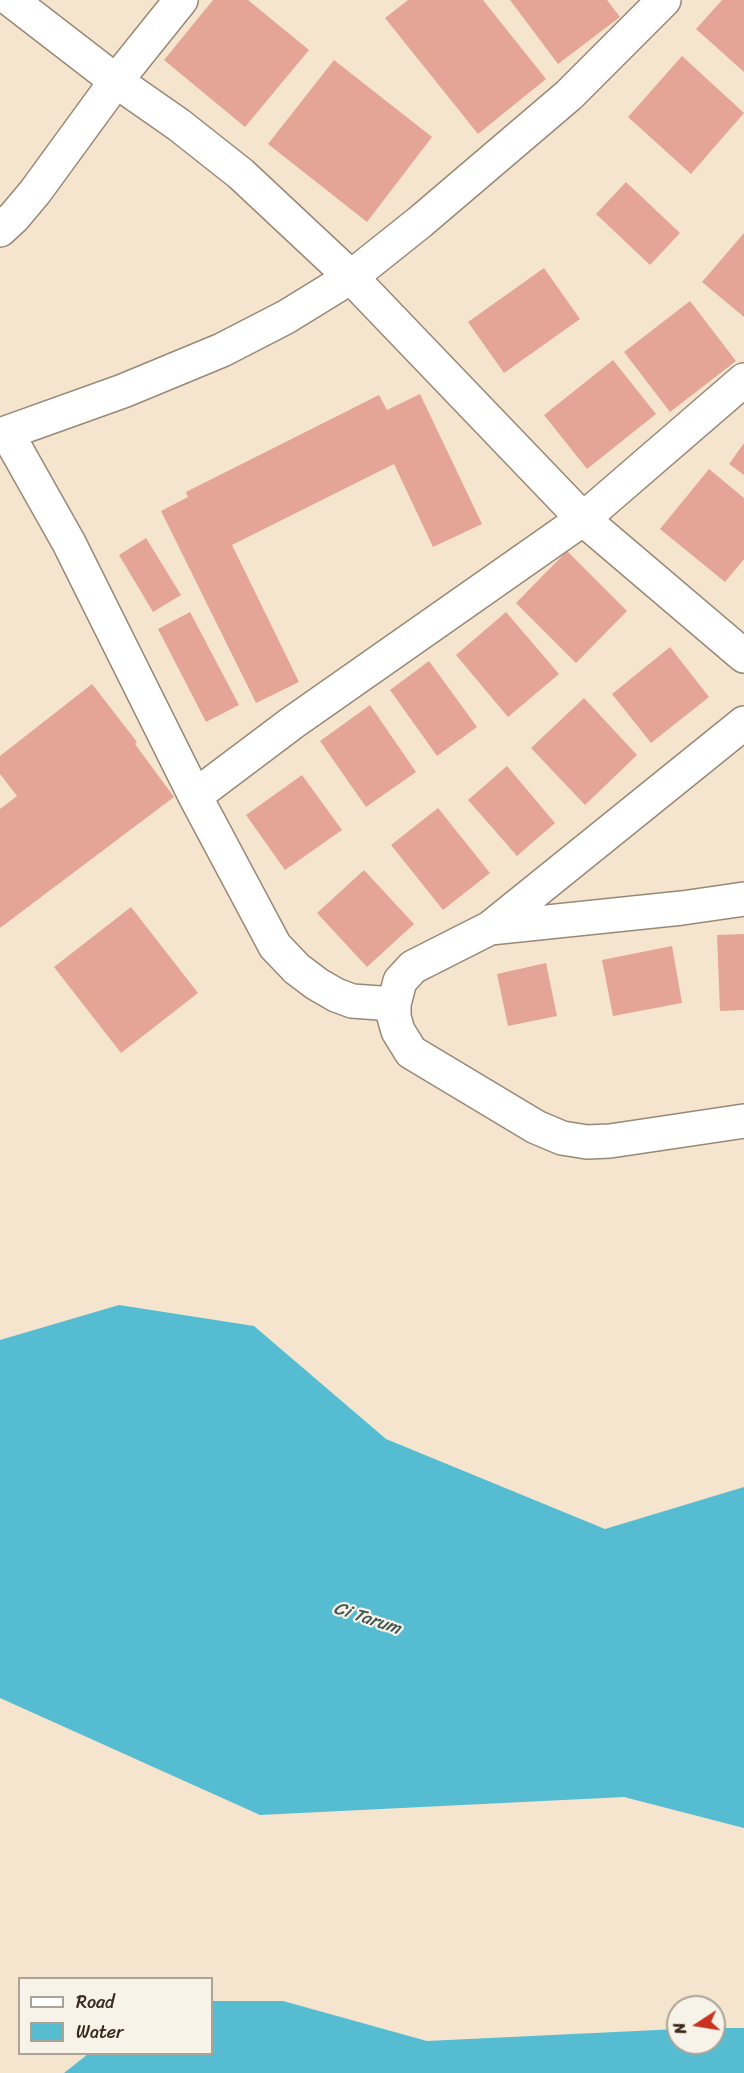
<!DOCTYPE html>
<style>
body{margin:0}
#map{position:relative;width:744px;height:2073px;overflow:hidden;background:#f5e5cf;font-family:Sriracha,sans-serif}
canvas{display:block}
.legend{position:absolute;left:18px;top:1977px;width:195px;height:78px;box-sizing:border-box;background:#f7f3e8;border:2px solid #aca397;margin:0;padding:8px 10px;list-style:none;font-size:18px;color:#3b2a1e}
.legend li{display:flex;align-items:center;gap:12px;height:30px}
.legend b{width:30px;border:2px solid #aca397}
.north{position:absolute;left:666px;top:1995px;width:60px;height:60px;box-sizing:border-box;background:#f7f3e8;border:2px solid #aca397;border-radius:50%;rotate:258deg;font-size:16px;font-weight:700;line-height:24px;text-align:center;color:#3b2a1e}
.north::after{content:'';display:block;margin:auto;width:21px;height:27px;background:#c8321e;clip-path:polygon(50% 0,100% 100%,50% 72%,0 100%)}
</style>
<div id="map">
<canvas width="744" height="2073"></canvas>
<ul class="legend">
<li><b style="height:8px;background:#fff"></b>Road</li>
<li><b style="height:16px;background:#55bcd2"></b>Water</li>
</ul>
<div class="north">N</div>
</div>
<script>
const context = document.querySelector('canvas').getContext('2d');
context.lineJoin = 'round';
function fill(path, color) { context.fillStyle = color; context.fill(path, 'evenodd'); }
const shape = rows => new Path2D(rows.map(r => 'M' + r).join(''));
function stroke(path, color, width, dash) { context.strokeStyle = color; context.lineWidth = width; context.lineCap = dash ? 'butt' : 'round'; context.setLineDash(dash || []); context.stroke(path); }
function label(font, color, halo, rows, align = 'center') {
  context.font = font + ' Sriracha,sans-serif'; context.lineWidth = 4.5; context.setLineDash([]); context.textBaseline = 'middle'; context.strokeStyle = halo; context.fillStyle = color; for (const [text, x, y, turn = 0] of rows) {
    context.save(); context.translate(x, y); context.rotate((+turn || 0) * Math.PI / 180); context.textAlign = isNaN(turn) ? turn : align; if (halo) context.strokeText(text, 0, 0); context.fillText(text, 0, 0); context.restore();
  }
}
fill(shape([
 [119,1305,254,1326,386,1439,605,1529,744,1487,744,1828,624,1797,260,1815,0,1698,0,1340],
 [212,2001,283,2001,427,2041,678,2029,678,2043,714,2043,714,2028,744,2028,744,2073,64,2073,88,2054,212,2054]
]), '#55bcd2');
fill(shape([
 [213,0,248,0,309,50,245,127,164,60],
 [408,0,483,0,546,79,478,134,385,18],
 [510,0,607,0,620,17,558,64],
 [722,0,744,0,744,72,696,29],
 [682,56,744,113,691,174,628,117],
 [334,60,432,137,367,222,268,144],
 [626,182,680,233,650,265,596,214],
 [744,233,744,317,702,282],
 [544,268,580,319,504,373,468,322],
 [690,301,736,361,670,412,624,352],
 [613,360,656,414,587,469,544,415],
 [420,394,482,524,433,547,394,464,232,545,299,682,256,703,161,511,188,497,186,492,379,395,387,410],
 [744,443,744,475,729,464],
 [709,469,744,498,744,559,725,582,660,529],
 [146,538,181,595,153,612,119,555],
 [567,551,627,611,576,663,516,603],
 [190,612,239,705,206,722,158,629],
 [506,612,559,674,508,717,456,655],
 [670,647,709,697,651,743,612,694],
 [429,661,477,727,437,756,390,690],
 [92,684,137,742,135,744,174,797,0,928,0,809,17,796,0,774,0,756],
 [584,698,637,755,585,805,531,748],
 [370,705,416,772,366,807,320,741],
 [507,766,555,823,517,856,468,800],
 [302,775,342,830,285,870,246,815],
 [438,808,490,873,443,910,391,845],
 [364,870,414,924,367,967,317,913],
 [131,907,198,993,121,1053,54,967],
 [744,934,744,1010,720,1011,717,935],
 [672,946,682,1003,613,1016,602,960],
 [546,963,557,1016,508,1026,497,974]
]), '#e5a596');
const street = shape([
 [11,0,116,81,179,125,241,174,351,277,583,519,744,656],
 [0,230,14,217,35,192,116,81,181,0],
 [7,433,69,543,195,796,275,946,297,969,317,984,336,995,352,1001,394,1004],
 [0,435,123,391,222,350,286,317,351,277,420,222,569,95,664,0],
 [195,796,292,723,583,519,744,380],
 [744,899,682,908,490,928,413,967,400,981,394,1004,394,1017,398,1031,411,1052,536,1127,562,1138,587,1142,610,1141,744,1121],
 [490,928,744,723]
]);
stroke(street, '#988876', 36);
stroke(street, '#fff', 33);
label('italic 18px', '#435654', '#f7f3e8', [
 ["Ci Tarum",367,1619,18]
]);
</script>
